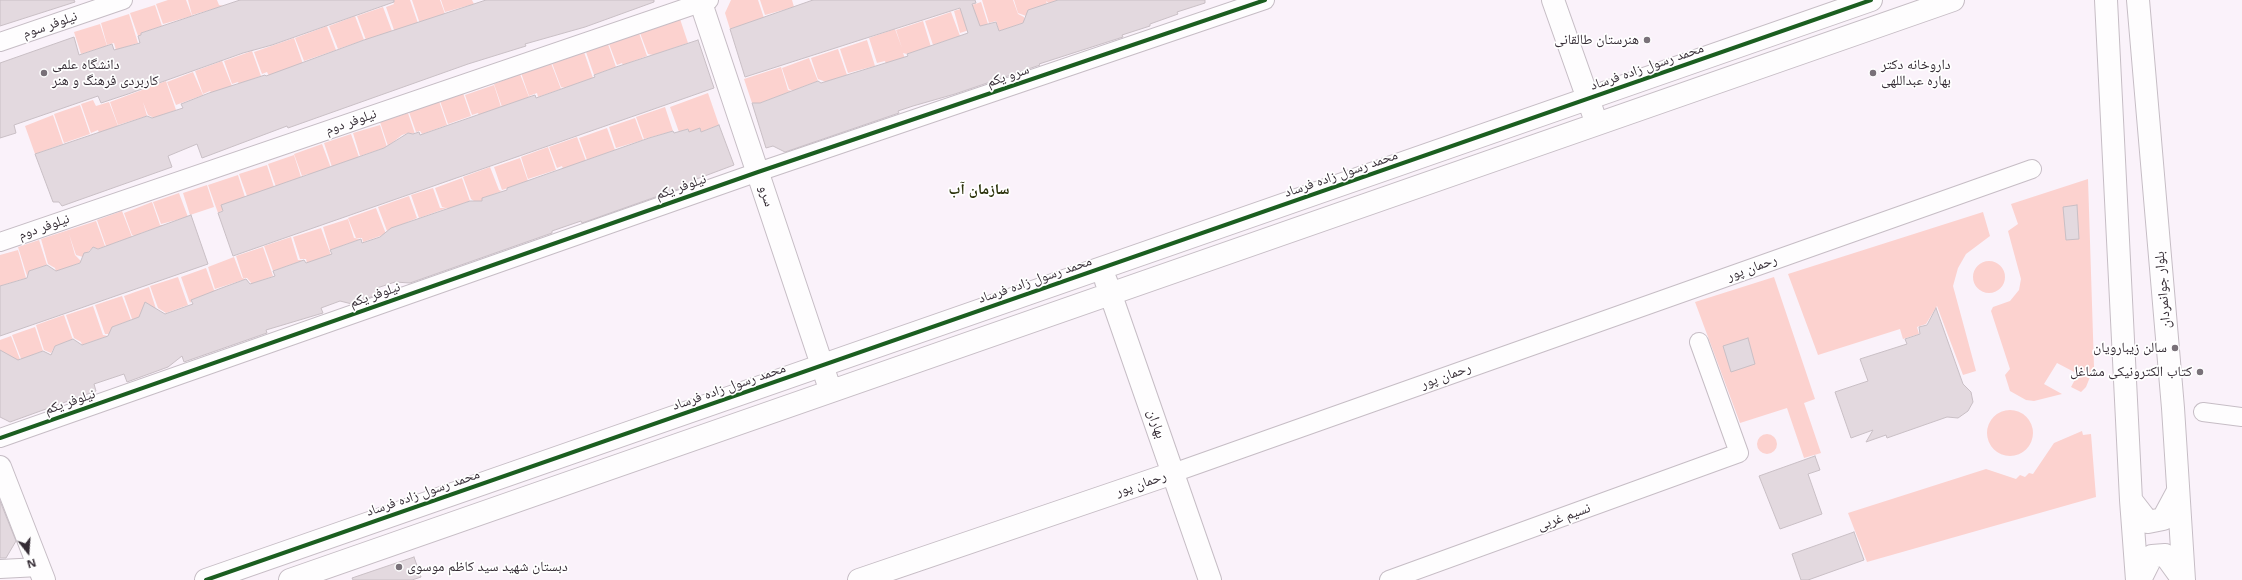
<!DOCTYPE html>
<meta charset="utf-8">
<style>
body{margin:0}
#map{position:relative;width:2242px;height:580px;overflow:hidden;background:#faf2fa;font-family:"Noto Sans",sans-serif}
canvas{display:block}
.north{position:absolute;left:8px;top:532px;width:40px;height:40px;-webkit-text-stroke:3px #fff;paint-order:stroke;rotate:163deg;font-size:11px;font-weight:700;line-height:16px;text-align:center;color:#342b34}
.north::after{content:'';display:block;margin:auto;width:14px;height:18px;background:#342b34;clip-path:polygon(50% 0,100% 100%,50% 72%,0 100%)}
</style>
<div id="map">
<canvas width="2242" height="580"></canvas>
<div class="north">N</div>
</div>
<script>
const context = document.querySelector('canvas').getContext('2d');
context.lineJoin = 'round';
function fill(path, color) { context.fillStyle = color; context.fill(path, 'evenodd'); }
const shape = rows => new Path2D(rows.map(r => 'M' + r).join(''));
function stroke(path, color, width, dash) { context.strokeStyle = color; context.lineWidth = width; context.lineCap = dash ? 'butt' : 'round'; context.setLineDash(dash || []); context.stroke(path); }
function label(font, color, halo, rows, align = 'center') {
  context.font = font + ' "Noto Sans","Noto Naskh Arabic",sans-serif'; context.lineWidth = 3.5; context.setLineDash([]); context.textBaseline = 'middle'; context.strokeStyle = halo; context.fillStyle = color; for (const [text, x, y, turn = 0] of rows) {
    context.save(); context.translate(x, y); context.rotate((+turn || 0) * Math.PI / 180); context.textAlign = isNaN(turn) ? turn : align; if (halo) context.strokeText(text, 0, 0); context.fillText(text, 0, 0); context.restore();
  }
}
fill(shape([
 [168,0,186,0,192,16,163,24,156,4],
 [188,0,217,0,219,5,224,6,192,15],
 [393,0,410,0,419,26,395,33,386,7,394,4],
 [412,0,440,0,445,14,420,24],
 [441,0,472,0,474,4,445,12],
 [731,0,758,0,764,18,730,29,725,13],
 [760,0,792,0,794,7,765,15],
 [982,0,1013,0,1018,14,1024,17,1026,22,999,31,996,21,989,23],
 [1014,0,1058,0,1054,8,1046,1,1047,4,1026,16,1018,13],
 [981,2,988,24,960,33,954,11],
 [155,5,162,26,141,33,141,35,138,36,130,13],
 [383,7,392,31,366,40,357,16],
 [951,12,960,36,933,45,925,21],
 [129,14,138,43,116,50,114,43,107,45,101,23],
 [355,16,364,40,338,49,329,26],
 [680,19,688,43,653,55,648,54,640,33],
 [923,21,931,47,907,54,903,53,907,64,888,70,885,61,877,63,869,38,895,29,902,48,896,30],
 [100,24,107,46,81,54,74,32],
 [327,26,336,50,304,61,295,38],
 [639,33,647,56,623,65,622,63,617,65,609,44],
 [294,38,303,64,269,76,267,72,262,74,254,52],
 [867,40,875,66,848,73,840,49],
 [608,44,616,67,594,75,586,52],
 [838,49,847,75,826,82,818,79,811,58],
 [252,51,261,76,239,84,238,82,232,84,224,61],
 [584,52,593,78,565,88,561,87,552,63],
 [809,58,818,81,799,88,798,93,789,89,782,68],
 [222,61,232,86,212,94,210,91,203,94,195,71],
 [551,63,561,89,538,97,537,93,529,96,521,73],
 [781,67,788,90,792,91,760,103,752,103,744,79],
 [193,72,203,95,176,105,167,82],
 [520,74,529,97,502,107,494,84],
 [166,81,176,110,154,118,148,115,143,102,147,116,118,125,110,102],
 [494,85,501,107,479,115,478,113,472,115,465,95],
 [463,93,471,116,448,124,440,101],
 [708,93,719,125,701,132,700,129,689,132,688,129,679,132,670,107],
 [93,100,96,106,109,102,118,126,99,133,98,130,91,133,81,104],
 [439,101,447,125,422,134,420,131,416,132,409,112],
 [80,105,90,134,64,143,54,114],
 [665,107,673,131,644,139,636,117],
 [408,113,415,134,408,133,402,135,388,146,380,122],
 [53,115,63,144,35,154,25,126],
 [635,118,643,140,616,148,609,127],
 [380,125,387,147,360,156,353,133],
 [607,128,615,150,587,160,579,138],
 [351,134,359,157,332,167,324,143],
 [577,137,586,161,563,169,562,166,557,168,549,147],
 [322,144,331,168,309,175,308,174,302,176,294,154],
 [548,147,556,170,528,179,521,157],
 [294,155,301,177,276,187,268,164],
 [520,158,528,181,502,190,494,167],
 [267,165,274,187,250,197,247,196,239,174],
 [490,167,499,190,502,191,483,198,480,205,471,199,463,177],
 [238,175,245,197,218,213,208,185],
 [462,178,470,201,449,209,442,207,435,188],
 [2088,179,2094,367,2086,387,2081,392,2071,387,2078,374,2057,363,2044,384,2062,394,2034,401,2026,400,2010,391,2005,375,2010,369,1991,311,1993,307,2010,301,2019,290,2021,279,2008,231,2018,224,2011,204],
 [207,185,214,207,190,215,183,193],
 [433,188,440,208,447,208,419,218,411,195],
 [179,193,188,217,161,224,153,202],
 [409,196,417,218,387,231,378,207],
 [152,202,160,225,165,225,141,233,140,238,132,235,124,213],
 [376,208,386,234,363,242,362,238,356,238,348,218],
 [122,211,132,237,112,244,110,248,106,246,97,220],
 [1983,212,1990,236,1966,254,1958,268,1953,286,1976,371,1963,375,1937,306,1926,324,1917,327,1919,334,1903,339,1900,329,1818,355,1788,274],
 [348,219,354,238,361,239,330,250,323,227],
 [96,221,105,246,98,249,93,247,83,257,76,255,69,234,75,255,82,262,56,272,55,268,48,264,41,239],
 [321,228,331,255,307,263,306,259,300,259,293,237],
 [291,237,298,260,304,260,273,271,264,246],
 [39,240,47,265,30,271,27,276,18,247],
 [263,247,273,276,252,284,247,278,243,278,236,256],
 [18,250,26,278,0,286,0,255],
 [234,257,242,278,246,279,215,289,208,267],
 '1973 277a16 16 0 1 1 32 0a16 16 0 1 1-32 0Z',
 [206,268,214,290,218,291,192,300,190,303,181,277],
 [178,277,188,305,166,313,158,308,150,286],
 [1774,277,1815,399,1804,403,1821,453,1804,458,1787,408,1740,423,1695,302],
 [149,287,156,309,141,314,138,322,132,319,124,296],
 [122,296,131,320,113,327,109,334,105,334,95,305],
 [93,306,103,335,108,336,82,345,81,342,74,338,66,315],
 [64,315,73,340,55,346,51,353,44,350,36,325],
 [35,327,43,351,25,358,23,364,12,335],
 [11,336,21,362,0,364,0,340],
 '1987 433a23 23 0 1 1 46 0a23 23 0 1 1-46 0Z',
 [2082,431,2083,435,2091,434,2096,497,1867,562,1848,513,1986,469,2016,479,2020,475,2025,477,2029,473,2033,474,2054,443],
 '1757 444a10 10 0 1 1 20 0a10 10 0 1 1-20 0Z'
]), '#fcd2cf');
const building = shape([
 [0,0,74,0,75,2,0,26,0,0],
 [240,0,394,0,394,2,272,45,243,53,128,94,101,103,98,96,14,125,16,133,0,138,0,63,74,37,79,55,112,44,114,50,140,43,138,36,141,35,141,33,240,0],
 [486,0,654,0,654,2,585,27,525,44,526,46,468,64,288,128,287,126,202,158,197,144,168,156,172,167,62,206,59,202,53,202,35,154,147,116,152,118,183,108,181,104,209,93,265,75,266,76,364,40,486,0],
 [813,0,975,0,976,3,972,4,980,26,996,22,999,31,1023,23,1028,10,1058,0,1205,0,1205,3,1177,12,1178,14,1150,24,1150,26,1122,35,1123,37,1039,64,1040,65,955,94,913,106,898,111,899,113,785,152,773,146,766,148,752,103,760,103,818,81,821,83,908,56,907,54,968,33,960,8,745,77,730,29,813,0],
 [698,40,714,88,233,256,218,213,223,211,221,205,384,148,408,133,413,134,419,132,420,135,529,97,535,95,536,98,595,77,594,75,616,67,698,40],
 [719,125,734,165,694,180,695,183,582,223,581,221,552,231,552,233,410,283,395,282,377,288,379,294,352,304,340,301,321,308,323,313,266,330,267,333,184,362,182,356,168,367,127,382,124,374,94,384,96,391,10,422,0,417,0,350,18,360,43,351,51,355,55,346,73,339,82,345,108,336,112,327,139,317,145,302,165,314,193,304,191,300,219,289,246,279,250,284,275,276,273,271,304,260,306,263,332,254,330,250,361,239,362,243,380,237,391,228,470,201,482,201,482,198,507,190,507,188,649,138,673,131,674,133,688,129,689,132,700,128,701,132,719,125],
 [2077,205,2079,239,2066,240,2063,207,2077,205],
 [191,215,208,264,0,336,0,286,27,278,29,271,47,265,56,271,80,263,84,253,89,252,93,247,98,249,191,215],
 [1936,308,1963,384,1971,392,1973,402,1968,411,1958,418,1947,417,1887,438,1886,435,1866,442,1873,430,1851,438,1835,392,1868,381,1860,359,1907,344,1905,339,1920,334,1919,327,1927,325,1936,308],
 [1748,338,1755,364,1731,372,1723,346,1748,338],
 [1815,456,1820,470,1808,474,1822,514,1780,529,1759,476,1815,456],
 [0,501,16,541,6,558,0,558,0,501],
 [1854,532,1864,560,1808,580,1801,580,1792,554,1854,532],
 [414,557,421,577,412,580,353,580,352,578,414,557]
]);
fill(building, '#e3d9df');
stroke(building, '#c9bfc5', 1);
const minor = shape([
 [0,42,123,0],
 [0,242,709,0],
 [2203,412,2242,417],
 [0,438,758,172,1265,0],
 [1173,473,2032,169],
 [0,569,39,567],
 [1389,580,1739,453,1699,342]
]);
const tertiary = shape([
 [700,0,827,380],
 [1553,0,1593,113],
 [1106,281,1210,580],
 [0,467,44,580],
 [206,580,1871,0],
 [290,580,1953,0],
 [859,580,1173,473]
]);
const secondary = shape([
 [2106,0,2131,500,2137,580],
 [2138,0,2173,408,2184,580],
 [2131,500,2148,522,2163,519,2178,491],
 [2140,580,2152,556,2165,555,2183,580]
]);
stroke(minor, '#c6bdc5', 20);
stroke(tertiary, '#c6bdc5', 24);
stroke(secondary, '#c6bdc5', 24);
stroke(minor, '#fefdfe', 18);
stroke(tertiary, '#fefdfe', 22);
stroke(secondary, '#fefdfe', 22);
stroke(shape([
 [0,438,758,172,1265,0],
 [206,580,1871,0]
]), '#1b5e20', 4);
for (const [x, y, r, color] of [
 [1647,40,4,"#797179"],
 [44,73,4,"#797179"],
 [1873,73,4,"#797179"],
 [2175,348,4,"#797179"],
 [2200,372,4,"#797179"],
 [399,567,4,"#797179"]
]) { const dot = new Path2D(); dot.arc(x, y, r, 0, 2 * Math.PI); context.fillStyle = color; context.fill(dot); stroke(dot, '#fff', 1.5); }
label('14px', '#342b34', '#fff', [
 ["نیلوفر سوم",50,25,-19],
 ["محمد رسول زاده فرساد",1647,67,-19],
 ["سرو یکم",1008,76,-19],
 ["نیلوفر دوم",351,122,-19],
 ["محمد رسول زاده فرساد",1341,174,-19],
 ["نیلوفر یکم",681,187,-19],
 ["سرو",766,196,72],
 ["نیلوفر دوم",44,227,-19],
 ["رحمان پور",1752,268,-20],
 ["محمد رسول زاده فرساد",1035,280,-19],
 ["بلوار جوانمردان",2163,290,-95],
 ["نیلوفر یکم",375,295,-19],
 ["رحمان پور",1446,376,-20],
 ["محمد رسول زاده فرساد",729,387,-19],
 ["نیلوفر یکم",70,402,-19],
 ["بهاران",1156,424,71],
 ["رحمان پور",1141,484,-19],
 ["محمد رسول زاده فرساد",423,493,-19],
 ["نسیم غربی",1564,517,-20]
]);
label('14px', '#342b34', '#fff', [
 ["هنرستان طالقانی",1639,40],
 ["دانشگاه علمی",52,65,"left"],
 ["کاربردی فرهنگ و هنر",52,81,"left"],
 ["داروخانه دکتر",1881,65,"left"],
 ["بهاره عبداللهی",1881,81,"left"],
 ["سالن زیبارویان",2167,348],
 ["کتاب الکترونیکی مشاغل",2192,372],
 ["دبستان شهید سید کاظم موسوی",407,567,"left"]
], 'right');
label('bold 15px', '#2d340d', '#fff', [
 ["سازمان آب",979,190]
]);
</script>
